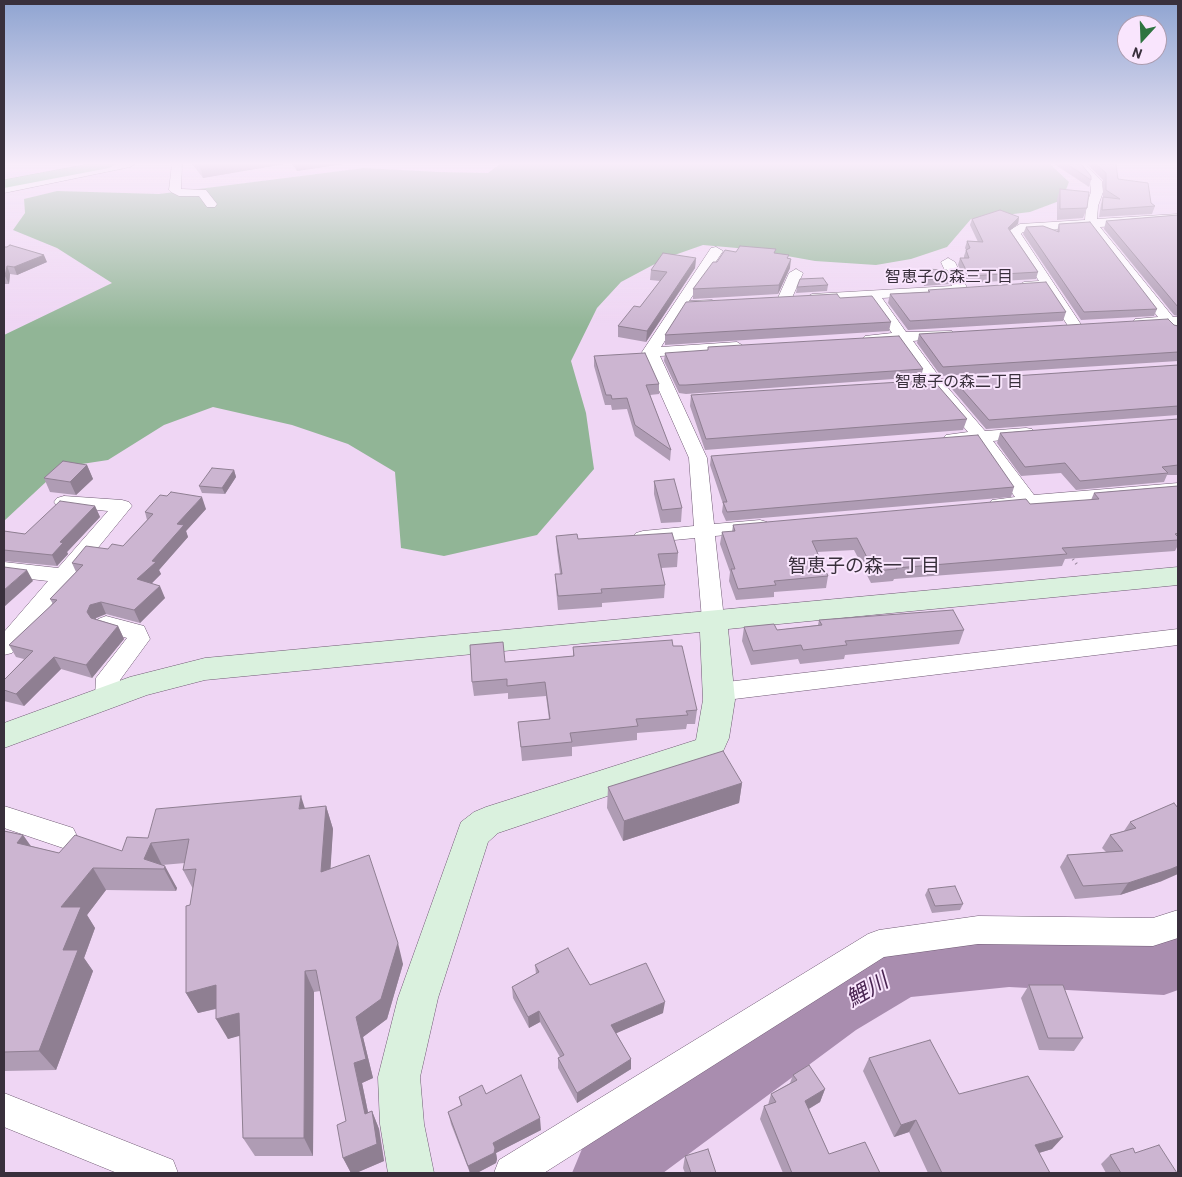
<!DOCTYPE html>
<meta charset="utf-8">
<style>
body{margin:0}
#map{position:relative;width:1182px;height:1177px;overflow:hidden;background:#efd6f4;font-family:Barlow,sans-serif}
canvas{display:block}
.frame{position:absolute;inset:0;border:5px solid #39303c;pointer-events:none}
.north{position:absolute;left:1117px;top:15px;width:50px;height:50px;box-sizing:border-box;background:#f9e5fd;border:1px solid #ac9db0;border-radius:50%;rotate:200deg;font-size:14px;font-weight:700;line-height:20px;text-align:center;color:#39303c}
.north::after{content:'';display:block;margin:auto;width:18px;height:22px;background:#2e7440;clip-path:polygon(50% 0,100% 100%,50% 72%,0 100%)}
</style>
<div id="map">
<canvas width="1182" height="1177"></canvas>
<div class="frame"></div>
<div class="north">N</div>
</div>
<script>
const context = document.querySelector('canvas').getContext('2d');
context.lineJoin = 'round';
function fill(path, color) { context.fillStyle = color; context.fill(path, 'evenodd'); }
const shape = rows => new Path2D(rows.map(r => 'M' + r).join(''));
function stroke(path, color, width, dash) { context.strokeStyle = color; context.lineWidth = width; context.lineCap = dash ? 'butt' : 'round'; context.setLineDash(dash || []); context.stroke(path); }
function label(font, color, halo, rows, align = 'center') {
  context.font = font + ' Barlow,"Noto Sans JP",sans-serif'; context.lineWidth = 4; context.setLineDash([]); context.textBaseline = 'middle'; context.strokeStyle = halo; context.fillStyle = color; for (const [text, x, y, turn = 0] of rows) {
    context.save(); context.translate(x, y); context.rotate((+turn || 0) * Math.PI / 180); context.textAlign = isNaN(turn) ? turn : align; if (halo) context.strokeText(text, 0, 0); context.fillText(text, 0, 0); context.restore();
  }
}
fill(shape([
 [500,164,1050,164,1069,182,1062,200,1030,212,971,219,947,247,911,259,876,265,815,261,748,249,703,245,666,258,621,282,597,308,571,361,586,413,594,469,537,535,444,556,401,548,395,472,348,444,292,425,213,407,164,425,108,460,62,467,4,521,4,335,112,283,57,248,13,230,25,213,24,199,57,191,159,194,364,168,439,172,488,173]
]), '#91b596');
fill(shape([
 [1009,931,1164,939,1178,933,1178,990,1164,995,1009,987,911,997,856,1030,663,1173,572,1173,582,1149,812,988,881,949,902,941,1009,931]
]), '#a98daf');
const street = shape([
 [116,164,135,164,130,167,4,193,4,187,116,164],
 [172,164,182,164,181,189,206,190,217,204,215,207,207,207,199,196,179,196,171,192,169,190,172,164],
 [1074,164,1085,164,1102,181,1103,192,1098,206,1097,219,1178,214,1178,222,1100,227,1173,317,1178,317,1178,333,1170,332,1165,326,1135,325,1133,322,1135,319,1158,317,1088,227,1023,232,1021,234,1082,326,1080,329,1070,329,1044,289,1024,290,1017,286,1024,282,1039,281,1008,233,1010,230,1020,224,1085,220,1086,206,1091,192,1090,182,1074,164],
 [716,247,723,251,689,301,712,300,719,304,712,308,684,310,661,347,737,342,745,347,737,352,660,356,707,458,714,524,760,520,767,522,770,526,767,530,760,532,715,536,724,619,721,624,713,627,705,624,702,619,695,538,643,543,636,541,633,537,636,533,643,531,694,526,689,458,642,352,711,248,716,247],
 [948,258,955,262,968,290,966,293,882,298,906,332,952,331,955,334,952,337,913,341,941,379,988,378,990,381,988,384,948,388,985,431,1026,428,1032,429,1035,433,1032,437,993,441,1034,495,1178,483,1178,495,999,510,992,508,989,504,992,500,1015,497,976,442,946,443,943,439,946,435,968,432,932,389,902,389,900,386,902,383,925,380,898,342,865,342,862,339,865,336,892,333,868,299,812,302,805,298,812,294,952,286,941,262,948,258],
 [796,269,803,273,791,300,784,304,779,303,777,300,789,273,796,269],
 [64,496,122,500,129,502,132,506,12,653,4,655,4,632,48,581,4,576,4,562,58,568,108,511,57,506,54,502,57,498,64,496],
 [106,616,144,626,150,639,120,680,119,697,115,703,107,706,99,703,95,697,96,678,127,638,98,629,95,624,98,619,106,616],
 [1178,629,1178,645,718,701,710,698,706,692,710,686,718,683,1178,629],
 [4,806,73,828,77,836,73,844,63,848,4,828,4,806],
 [1178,910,1178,938,1153,946,978,944,884,957,544,1173,494,1173,499,1160,868,934,879,930,978,916,1153,918,1178,910],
 [4,1093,173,1160,178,1173,117,1173,4,1127,4,1093]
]);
const secondary = shape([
 [1178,567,1178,585,728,629,735,700,729,738,720,758,498,833,488,842,438,998,420,1077,424,1124,434,1173,388,1173,380,1124,378,1077,398,998,461,822,474,812,486,807,696,740,703,700,700,632,205,680,147,695,4,748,4,723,130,677,205,658,1178,567]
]);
const highway = shape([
 [89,164,116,164,109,168,4,188,4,180,89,164]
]);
stroke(street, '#705b74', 1);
stroke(secondary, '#705b74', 1);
stroke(highway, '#689873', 1);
stroke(shape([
 [1070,555,1078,566]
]), '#948398', 3, [1, 4]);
fill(street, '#fff');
fill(secondary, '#daf1de');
fill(highway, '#82d091');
fill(shape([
 [192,164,284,164,203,178],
 [292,164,343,164,297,171],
 [1054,164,1081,164,1091,180,1089,187],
 [1087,164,1116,164,1118,179,1151,203,1155,206,1152,214,1099,217,1101,204,1103,197,1104,197,1103,197,1103,180],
 [1060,189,1087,208,1083,218,1057,220,1057,199],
 [1178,215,1178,316,1174,315,1104,229,1106,221],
 [1019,217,1018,224,1010,230,1038,272,1036,279,967,283,958,265,960,258,964,258,964,256,966,250,965,248,967,241,978,242,970,225,972,219],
 [1059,224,1157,309,1154,316,1081,320,1023,234,1026,227,1057,231],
 [4,247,7,247,47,262,17,275,10,274,9,284,4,284],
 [736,252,776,253,789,259,790,268,778,294,693,299,693,289,717,262],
 [696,258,695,268,646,342,618,337,618,326,640,307,660,281,650,280,651,270],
 [923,269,951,278,949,284,924,286,922,274],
 [828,285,827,291,796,293,797,287],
 [928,290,1066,312,1063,321,908,330,888,303,890,294,928,292],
 [840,298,891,322,889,331,665,345,665,335],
 [1174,325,1178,326,1178,361,941,376,917,343,919,334],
 [665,353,923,369,921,377,686,394,679,393,664,361],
 [594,356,659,384,659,394,650,395,671,450,670,461,635,436,627,409,612,410,611,405,605,405,594,366],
 [1178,365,1178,415,986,429,952,389,954,380],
 [691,395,967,419,963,430,705,450,690,406],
 [1178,419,1178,475,1167,475,1164,482,1076,490,1061,473,1021,476,997,443,1000,433],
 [711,456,1014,487,1011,497,726,521,722,512,723,504,710,465],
 [87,465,93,479,76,495,50,492,44,478],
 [234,470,236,477,225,494,202,493,199,486],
 [654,481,682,508,681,522,661,523,654,494],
 [1178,486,1178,545,1175,551,1065,559,1062,566,894,579,893,581,871,583,854,550,817,552,828,576,826,588,774,592,774,597,736,600,729,581,730,572,720,544,722,532,732,532,733,525,1091,500,1094,493],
 [167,496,206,509,186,531,188,537,159,570,161,574,152,583,165,598,140,623,106,614,96,618,96,619,118,626,124,639,92,678,61,669,24,706,4,701,4,680,24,659,16,657,9,645,53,604,50,599,76,572,72,563,108,549,123,546,147,520,145,512],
 [95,506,100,517,67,552,68,554,57,566,4,561,4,531,25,534],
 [556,536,678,553,677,567,661,568,665,585,664,598,602,603,602,607,558,610,556,588,555,574,560,574,557,550],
 [819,620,964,630,959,644,845,655,844,659,800,664,798,659,751,665,742,641,744,627,777,630,818,625],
 [673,646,697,710,695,724,687,724,686,729,637,733,637,740,572,747,572,756,522,761,518,722,549,719,546,696,508,699,508,693,474,696,472,682,505,662,573,656,573,647],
 [742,783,739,803,623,841,607,808,608,787],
 [1174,803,1162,881,1120,895,1075,899,1060,867,1067,855,1106,852,1102,848,1110,835,1124,831,1130,822],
 [326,806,333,829,330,869,403,964,387,1019,363,1037,373,1078,362,1083,368,1112,372,1111,379,1129,384,1161,356,1173,351,1173,343,1158,346,1121,320,991,314,992,313,1156,255,1156,243,1138,240,1035,228,1039,216,1009,198,1013,186,993,190,905,193,889,183,870,185,863,162,865,177,888,176,891,106,890,87,915,95,928,84,958,93,971,56,1070,4,1071,4,831,23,835,31,846,59,853,122,851,148,838,305,809],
 [928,889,963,904,960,910,932,913,925,895],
 [535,965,663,1013,616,1033,631,1059,631,1069,577,1103,558,1068,558,1058,560,1057,540,1022,529,1028,513,998,512,987,536,974],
 [1029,985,1083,1038,1074,1051,1039,1050,1021,998],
 [869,1058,959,1094,1052,1149,1039,1153,1050,1173,928,1173,909,1132,894,1137,863,1071],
 [793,1075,825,1089,820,1102,809,1109,829,1154,880,1173,783,1173,760,1119,764,1106,768,1105,771,1094,790,1083],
 [486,1094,541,1130,496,1153,497,1159,496,1163,477,1173,470,1173,451,1124,448,1112,461,1106,459,1097],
 [1135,1153,1177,1173,1106,1173,1101,1164,1110,1155],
 [685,1156,716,1173,685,1173,683,1168]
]), '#af9cb4');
fill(shape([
 [214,164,284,164,203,178,200,166],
 [296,164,343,164,297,171],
 [1019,217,1018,224,1006,234,1008,228],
 [44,255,47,262,17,275,14,267],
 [696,258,695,268,646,342,647,331],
 [791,259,790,268,778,294,779,285],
 [7,266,10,274,9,284,5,276],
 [87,465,93,479,76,495,70,482],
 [234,470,236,477,225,494,222,488],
 [202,497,206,509,186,531,188,537,159,570,161,574,143,592,137,579,152,561,177,524],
 [95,506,100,517,67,552,68,554,57,566,52,555,60,542],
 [27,570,33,581,4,607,4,590],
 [160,586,165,598,140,623,134,610],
 [101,602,106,614,96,618,93,625,87,612,90,605],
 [118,626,124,639,92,678,86,665],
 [54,657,61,669,24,706,16,694],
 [742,783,739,803,623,841,624,821],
 [301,796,308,818,299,809],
 [326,806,333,829,329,893,321,872],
 [23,835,38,857,17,843],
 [151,843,162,865,144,859],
 [165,866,177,888,176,891,164,869],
 [1178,866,1178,874,1162,881,1120,895,1128,883],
 [93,868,106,890,87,915,95,928,84,958,93,971,56,1070,39,1051,63,950,61,907],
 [398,943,403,964,387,1019,363,1037,373,1078,362,1083,372,1132,365,1114,354,1063,356,1017],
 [305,971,314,992,313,1156,304,1138],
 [216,985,227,1006,198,1013,186,993],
 [665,1002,663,1013,610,1036,611,1025],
 [539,1011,540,1022,529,1028,528,1017],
 [239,1013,250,1033,228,1039,216,1019],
 [631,1059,631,1069,577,1103,577,1093],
 [825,1089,820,1102,800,1114,805,1101],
 [372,1111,379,1129,384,1161,356,1173,351,1173,343,1158],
 [540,1118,541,1130,496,1153,497,1159,496,1163,477,1173,470,1173,468,1166,493,1143],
 [916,1120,909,1132,894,1137,901,1125],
 [1063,1137,1052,1149,1025,1157,1035,1145]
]), '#8f7f92');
const building = shape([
 [198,164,214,164,200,166,198,164],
 [1067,164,1081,164,1091,176,1091,180,1067,164],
 [1096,164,1116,164,1118,179,1148,183,1151,203,1155,206,1102,210,1103,197,1120,199,1106,190,1106,173,1096,164],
 [1060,189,1089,192,1087,208,1060,209,1060,189],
 [1000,210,1019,217,1008,228,1038,272,969,276,960,258,969,258,966,250,970,248,967,241,983,242,972,219,1000,210],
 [1178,215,1178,307,1106,221,1178,215],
 [1090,222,1157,309,1084,312,1026,227,1043,226,1059,232,1059,224,1090,222],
 [10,245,44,255,14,267,7,266,5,276,4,276,4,247,7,247,10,245],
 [740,246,776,249,774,253,789,255,787,258,791,259,779,285,693,289,713,262,717,262,725,250,736,252,740,246],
 [663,253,696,258,647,331,618,326,634,306,640,307,667,272,651,270,663,253],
 [923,269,947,270,951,278,925,280,923,269],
 [823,278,828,285,797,287,800,279,823,278],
 [1046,282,1066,312,910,321,890,294,930,292,928,290,1046,282],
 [837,294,840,298,872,296,891,322,665,335,686,302,837,294],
 [1168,319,1174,325,1178,326,1178,352,943,367,919,334,1168,319],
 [899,336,923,369,686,385,679,385,665,353,708,350,708,347,899,336],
 [645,353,659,384,646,385,671,450,635,425,627,398,612,399,611,395,606,395,594,356,645,353],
 [1178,365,1178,406,989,420,954,380,1178,365],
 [933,380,967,419,706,439,691,395,933,380],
 [1178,419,1178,465,1162,467,1168,473,1080,481,1065,463,1025,467,1000,433,1178,419],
 [978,435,1014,487,727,512,723,502,727,502,711,456,978,435],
 [63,461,87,465,70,482,44,478,63,461],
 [212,468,234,470,222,488,199,486,212,468],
 [674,479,682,508,662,510,654,481,674,479],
 [1178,486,1178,533,1175,534,1178,537,1178,540,1062,548,1067,554,896,568,897,569,874,571,857,538,812,541,828,576,774,581,776,585,738,589,731,569,735,569,722,532,735,531,733,525,1026,499,1030,504,1099,499,1094,493,1178,486],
 [171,492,202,497,177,524,184,525,152,561,156,562,137,579,160,586,134,610,101,602,90,605,87,612,91,618,118,626,86,665,54,657,16,694,4,690,4,680,33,651,9,645,57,600,50,599,83,565,72,563,86,546,108,549,112,544,123,546,153,514,145,512,160,495,167,496,171,492],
 [60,501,95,506,60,542,63,543,52,555,4,550,4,531,25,534,60,501],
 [672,533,678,553,658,554,665,585,601,589,602,593,558,596,555,574,562,574,556,536,577,534,578,539,672,533],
 [4,567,27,570,4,590,4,567],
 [953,610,964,630,845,641,847,645,803,650,801,645,753,651,744,627,774,624,777,630,822,625,819,620,953,610],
 [672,640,673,646,682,646,697,710,686,711,688,715,636,719,638,726,570,733,572,742,521,747,518,722,550,719,545,682,507,686,507,679,472,682,470,645,503,642,505,662,574,656,573,647,672,640],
 [723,751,742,783,624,821,608,787,723,751],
 [301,796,299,809,326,806,321,872,369,855,398,943,381,999,356,1017,366,1059,354,1063,365,1114,372,1111,377,1144,343,1158,337,1125,346,1121,316,970,305,971,304,1138,243,1138,239,1013,216,1019,216,985,186,993,186,906,190,905,196,869,183,870,189,839,151,843,144,859,165,866,164,869,93,868,61,907,81,907,63,950,78,950,39,1051,4,1052,4,831,23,835,17,843,59,853,75,835,122,851,127,837,148,838,156,809,301,796],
 [1174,803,1178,808,1178,866,1171,869,1128,883,1083,886,1067,855,1123,851,1110,835,1136,828,1130,822,1174,803],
 [955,886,963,904,935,906,928,889,955,886],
 [568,948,590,985,646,963,665,1002,611,1025,631,1059,577,1093,558,1058,564,1055,539,1011,528,1017,512,987,539,972,535,965,568,948],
 [1029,985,1063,985,1083,1038,1048,1038,1029,985],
 [930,1040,959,1094,1028,1076,1063,1137,1035,1145,1050,1173,942,1173,916,1120,901,1125,869,1058,930,1040],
 [809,1065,825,1089,805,1101,829,1154,865,1142,880,1173,792,1173,764,1106,776,1102,771,1094,797,1080,793,1075,809,1065],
 [521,1075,540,1118,493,1143,495,1148,494,1153,468,1166,448,1112,462,1105,459,1097,482,1085,486,1094,521,1075],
 [1159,1145,1177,1173,1121,1173,1110,1155,1133,1148,1135,1153,1159,1145],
 [708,1149,716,1173,691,1173,685,1156,708,1149]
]);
fill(building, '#ccb5d1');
stroke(building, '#8f7f92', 1);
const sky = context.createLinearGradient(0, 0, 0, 328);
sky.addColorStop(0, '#8fa4d1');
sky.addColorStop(0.5, '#f8edfa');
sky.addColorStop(1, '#f8edfa00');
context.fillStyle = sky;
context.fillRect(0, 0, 1182, 328);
label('16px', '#39303c', '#f9e5fd', [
 ["智恵子の森三丁目",949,277],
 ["智恵子の森二丁目",959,382]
]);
label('19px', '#39303c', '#f9e5fd', [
 ["智恵子の森一丁目",864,566]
]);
label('italic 22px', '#4a2552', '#f9e5fd', [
 ["鯉川",867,990,-30]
]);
</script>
